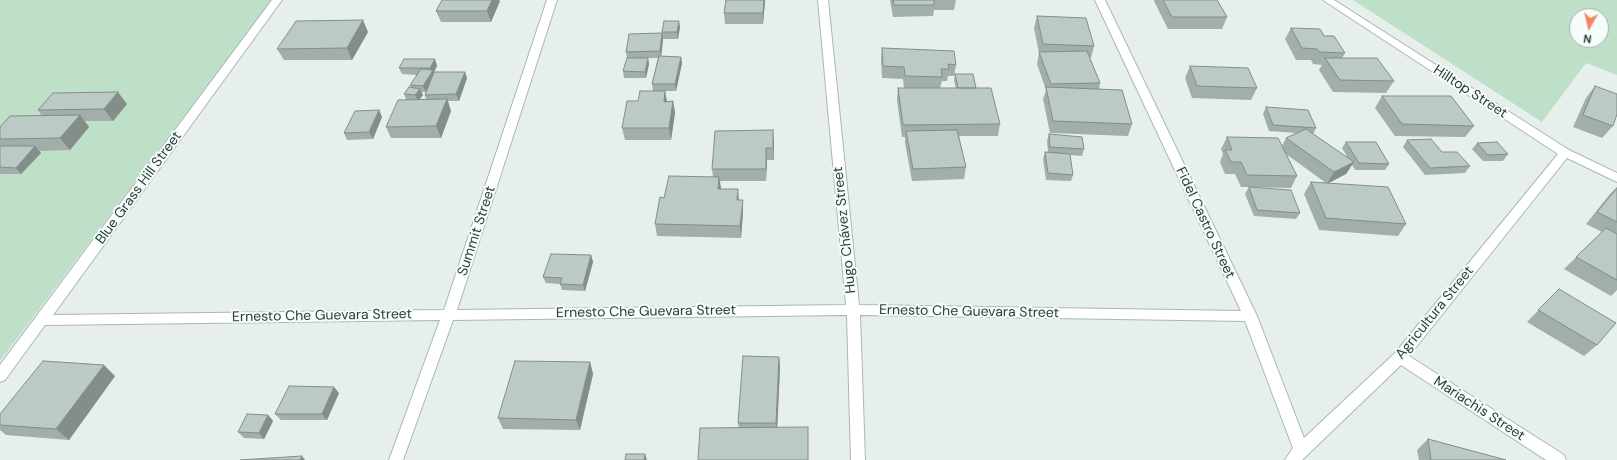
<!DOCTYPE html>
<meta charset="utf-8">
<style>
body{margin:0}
#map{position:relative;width:1617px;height:460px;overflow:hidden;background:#e6efeb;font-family:"DM Sans",sans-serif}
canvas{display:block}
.north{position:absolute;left:1569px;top:8px;width:40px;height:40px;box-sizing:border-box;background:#f7fbf9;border:1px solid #a3b1ad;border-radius:50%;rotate:188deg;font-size:11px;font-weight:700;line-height:16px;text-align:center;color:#24423a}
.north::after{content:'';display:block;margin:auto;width:14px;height:18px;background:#f4845f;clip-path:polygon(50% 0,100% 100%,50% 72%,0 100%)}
</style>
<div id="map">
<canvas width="1617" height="460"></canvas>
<div class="north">N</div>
</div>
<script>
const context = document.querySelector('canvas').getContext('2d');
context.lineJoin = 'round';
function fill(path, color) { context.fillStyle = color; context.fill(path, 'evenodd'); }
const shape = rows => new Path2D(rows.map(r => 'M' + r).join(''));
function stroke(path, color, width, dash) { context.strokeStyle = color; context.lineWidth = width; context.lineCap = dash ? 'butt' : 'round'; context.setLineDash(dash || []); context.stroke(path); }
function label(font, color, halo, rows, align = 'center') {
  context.font = font + ' "DM Sans",sans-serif'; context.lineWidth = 4; context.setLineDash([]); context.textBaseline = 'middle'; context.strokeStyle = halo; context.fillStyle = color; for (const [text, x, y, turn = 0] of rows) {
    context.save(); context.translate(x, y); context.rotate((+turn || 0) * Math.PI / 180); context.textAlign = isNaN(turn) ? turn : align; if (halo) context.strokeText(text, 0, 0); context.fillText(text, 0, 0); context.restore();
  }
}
fill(shape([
 [0,0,272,0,0,361],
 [1353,0,1617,0,1617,75,1586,63,1542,122],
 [1577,16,1601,16,1601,40,1577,40]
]), '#bfe0c8');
const minor = shape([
 [272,0,282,0,53,315,444,310,547,0,557,0,457,310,846,305,818,0,828,0,859,305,1241,311,1095,0,1105,0,1257,316,1304,438,1395,353,1558,154,1323,0,1334,0,1569,150,1617,173,1617,182,1567,158,1409,356,1564,455,1566,460,1546,460,1401,365,1302,460,1285,460,1293,448,1245,321,860,315,865,460,851,460,847,315,453,320,403,460,389,460,440,320,45,325,5,380,0,382,0,365,272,0]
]);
stroke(minor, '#a8b8b2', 2);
fill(minor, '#fff');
fill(shape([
 [726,0,765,0,763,24,725,24,724,13],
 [890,0,956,0,954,10,934,10,933,16,893,17],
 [1154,0,1217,0,1227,17,1222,29,1168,29,1154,1],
 [500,1,491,22,441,22,436,11],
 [1037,16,1094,46,1091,58,1090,58,1100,83,1099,89,1132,124,1128,136,1050,133,1043,99,1046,90,1037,64,1039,53,1034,28],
 [680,27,678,39,663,39,661,56,681,57,682,63,676,91,665,91,667,102,673,101,675,113,671,140,625,140,622,128,638,101,653,91,652,84,658,58,648,58,649,64,646,78,624,78,623,71,627,58,626,52,662,33,662,32],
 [1291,28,1324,36,1345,53,1342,58,1394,81,1386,93,1333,92,1319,70,1322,65,1313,64,1311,60,1296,60,1285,39],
 [368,32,352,60,284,60,277,49],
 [882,48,956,65,954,76,948,76,947,81,942,81,940,88,956,88,954,81,955,74,976,88,1000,124,998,136,959,136,966,167,964,179,912,181,905,143,905,137,902,137,897,100,898,88,912,88,904,88,903,79,882,78,881,60],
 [435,59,437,66,434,72,465,72,467,78,459,101,448,101,451,111,441,138,391,138,386,127,406,99,404,94,411,88,410,85,417,75,402,74,399,68],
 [427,91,425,95,426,99,420,99,423,95,421,92,426,92],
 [1190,66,1257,88,1251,100,1192,98,1185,78],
 [1595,86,1613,126,1602,138,1573,127,1586,98],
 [1382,96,1474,126,1465,137,1395,136,1375,108],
 [127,104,113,121,84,121,89,127,70,150,39,151,41,153,21,174,0,174,0,127,42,116,38,110],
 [1266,107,1316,128,1313,134,1348,158,1342,148,1346,142,1389,164,1385,170,1355,170,1352,165,1346,174,1327,183,1406,224,1398,236,1319,230,1304,194,1311,182,1326,183,1286,154,1297,176,1291,188,1250,187,1300,213,1296,219,1254,216,1245,194,1249,187,1241,187,1235,174,1225,174,1220,162,1223,154,1221,149,1227,137,1282,146,1286,138,1296,133,1269,131,1263,114],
 [379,110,382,117,373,139,347,140,344,133],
 [1049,134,1084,149,1082,156,1070,155,1073,175,1071,181,1046,180,1043,159,1045,152,1048,152,1047,141],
 [1407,140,1442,152,1470,166,1465,173,1425,175,1403,147],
 [774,142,774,160,767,160,766,181,720,181,721,189,739,200,743,212,741,238,657,236,655,224,664,198,713,177,712,169],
 [1477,143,1508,154,1503,161,1483,161,1472,149],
 [1617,187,1617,290,1611,296,1564,269,1602,232,1586,224,1610,194],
 [591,255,593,262,585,291,562,290,560,284,546,283,543,277],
 [1559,289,1597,345,1584,356,1527,322],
 [779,357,780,368,777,427,739,428,738,423],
 [590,362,593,374,580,430,503,429,498,418],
 [115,376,69,440,6,435,0,430,0,414],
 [339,393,327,420,281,420,275,414],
 [268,415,273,421,264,439,244,438,238,432],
 [1428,439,1506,460,1419,460,1417,450]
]), '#a1aea9');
fill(shape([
 [492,0,499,0,500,1,491,22,487,11],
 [764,0,765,0,765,2,763,24,763,13],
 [363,20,368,32,352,60,347,48],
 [679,21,680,27,678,39,677,32],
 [662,33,663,40,661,58,660,51],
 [681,57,682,63,676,91,675,84],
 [648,58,649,64,646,78,645,72],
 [435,59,437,66,434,72,436,77,426,92,423,86,432,73,430,68],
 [465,72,467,78,459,101,456,94],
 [420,89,423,95,418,101,415,95],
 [665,91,667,102,664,102],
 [118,92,127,104,113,121,104,109],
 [447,99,451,111,441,138,436,126],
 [673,101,675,113,671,140,669,128],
 [379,110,382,117,373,139,369,132],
 [80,115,89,127,70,150,60,138],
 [773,130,774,142,774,160,773,148],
 [35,146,41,153,21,174,16,168],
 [766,148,767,160,766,181],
 [1354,162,1346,174,1327,184,1334,172],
 [719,177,721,189,718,189],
 [738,189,739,201,737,200],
 [743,200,743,212,741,238,740,226],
 [591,255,593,262,585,291,583,285],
 [779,357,780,368,777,434,776,423],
 [590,362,593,374,580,430,576,420],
 [104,365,115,376,69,440,56,429],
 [334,387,339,393,327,420,322,414],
 [268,415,273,421,264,439,259,433],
 [645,454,647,460,644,460],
 [302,456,305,460,300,460]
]), '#838d89');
const building = shape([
 [442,0,492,0,487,11,436,11,442,0],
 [726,0,764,0,763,13,724,13,726,0],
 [893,0,934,0,934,5,894,5,893,0],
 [1163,0,1217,0,1227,17,1172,17,1163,0],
 [1037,16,1086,18,1094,46,1043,44,1037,16],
 [363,20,347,48,277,49,296,21,363,20],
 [664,21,679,21,677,32,662,32,664,21],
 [1291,28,1320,29,1324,36,1334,36,1345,53,1319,52,1317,49,1302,48,1291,28],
 [662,33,660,51,626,52,629,34,662,33],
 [882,48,954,51,956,65,948,64,949,69,941,69,942,77,905,76,904,67,883,66,882,48],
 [1087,51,1100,83,1051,84,1039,52,1087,51],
 [659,56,681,57,675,84,652,84,659,56],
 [627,58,648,58,645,72,623,71,627,58],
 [1325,58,1377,58,1394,81,1340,80,1325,58],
 [404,59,435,59,430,68,399,68,404,59],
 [1190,66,1248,68,1257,88,1197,86,1190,66],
 [421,69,433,70,423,86,410,85,421,69],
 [434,72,465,72,456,94,425,95,434,72],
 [955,74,973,74,976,88,958,88,955,74],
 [1595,86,1617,94,1617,114,1613,126,1583,115,1595,86],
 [409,87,420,89,415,95,404,94,409,87],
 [1046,87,1122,90,1132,124,1053,121,1046,87],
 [898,88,991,88,1000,124,903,125,898,88],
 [640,91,665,91,664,102,673,101,669,128,622,128,627,101,638,101,640,91],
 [118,92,104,109,38,110,53,93,118,92],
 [1382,96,1451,96,1474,126,1402,124,1382,96],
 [447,99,436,126,386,127,398,100,447,99],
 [1266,107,1308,110,1316,128,1273,125,1266,107],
 [379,110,369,132,344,133,355,111,379,110],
 [80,115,60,138,0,139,0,127,10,116,80,115],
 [1306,129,1354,162,1334,172,1286,138,1306,129],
 [773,130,773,148,766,148,766,169,712,169,715,131,773,130],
 [957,130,966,167,913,169,906,131,957,130],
 [1049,134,1082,137,1084,149,1050,147,1049,134],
 [1227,137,1278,138,1297,176,1247,175,1241,162,1231,162,1225,150,1232,150,1227,137],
 [1431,139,1442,152,1457,152,1470,166,1430,168,1407,140,1431,139],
 [1346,142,1376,142,1389,164,1359,163,1346,142],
 [1497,142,1508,154,1488,155,1477,143,1497,142],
 [0,146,35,146,16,168,0,167,0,146],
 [1045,152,1070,154,1073,175,1048,173,1045,152],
 [669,176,719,177,718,189,738,189,737,200,743,200,740,226,655,224,660,197,664,198,669,176],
 [1311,182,1388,187,1406,224,1326,218,1311,182],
 [1249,187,1291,190,1300,213,1257,210,1249,187],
 [1617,188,1617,222,1597,212,1617,188],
 [1606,228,1617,234,1617,280,1576,257,1606,228],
 [551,254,591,255,583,285,560,284,562,278,543,277,551,254],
 [1559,289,1616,323,1597,345,1538,310,1559,289],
 [743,356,779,357,776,423,738,423,743,356],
 [43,361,104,365,56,429,0,425,0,414,43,361],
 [515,361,590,362,576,420,498,418,515,361],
 [289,386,334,387,322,414,275,414,289,386],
 [247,414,268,415,259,433,238,432,247,414],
 [808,427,808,460,698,460,700,428,808,427],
 [1428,439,1506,460,1431,460,1428,439],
 [626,454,645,454,644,460,625,460,626,454],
 [302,456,300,460,240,460,302,456]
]);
fill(building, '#bbcac4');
stroke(building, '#838d89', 1);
label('14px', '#24423a', '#f7fbf9', [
 ["Hilltop Street",1470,92,33],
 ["Blue Grass Hill Street",139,188,-54],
 ["Fidel Castro Street",1205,223,65],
 ["Hugo Chávez Street",845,230,-96],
 ["Summit Street",477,231,-72],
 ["Ernesto Che Guevara Street",646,312,-1],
 ["Ernesto Che Guevara Street",969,312,1],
 ["Agricultura Street",1435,313,-51],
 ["Ernesto Che Guevara Street",322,316,-1],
 ["Mariachis Street",1479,409,33]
]);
</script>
